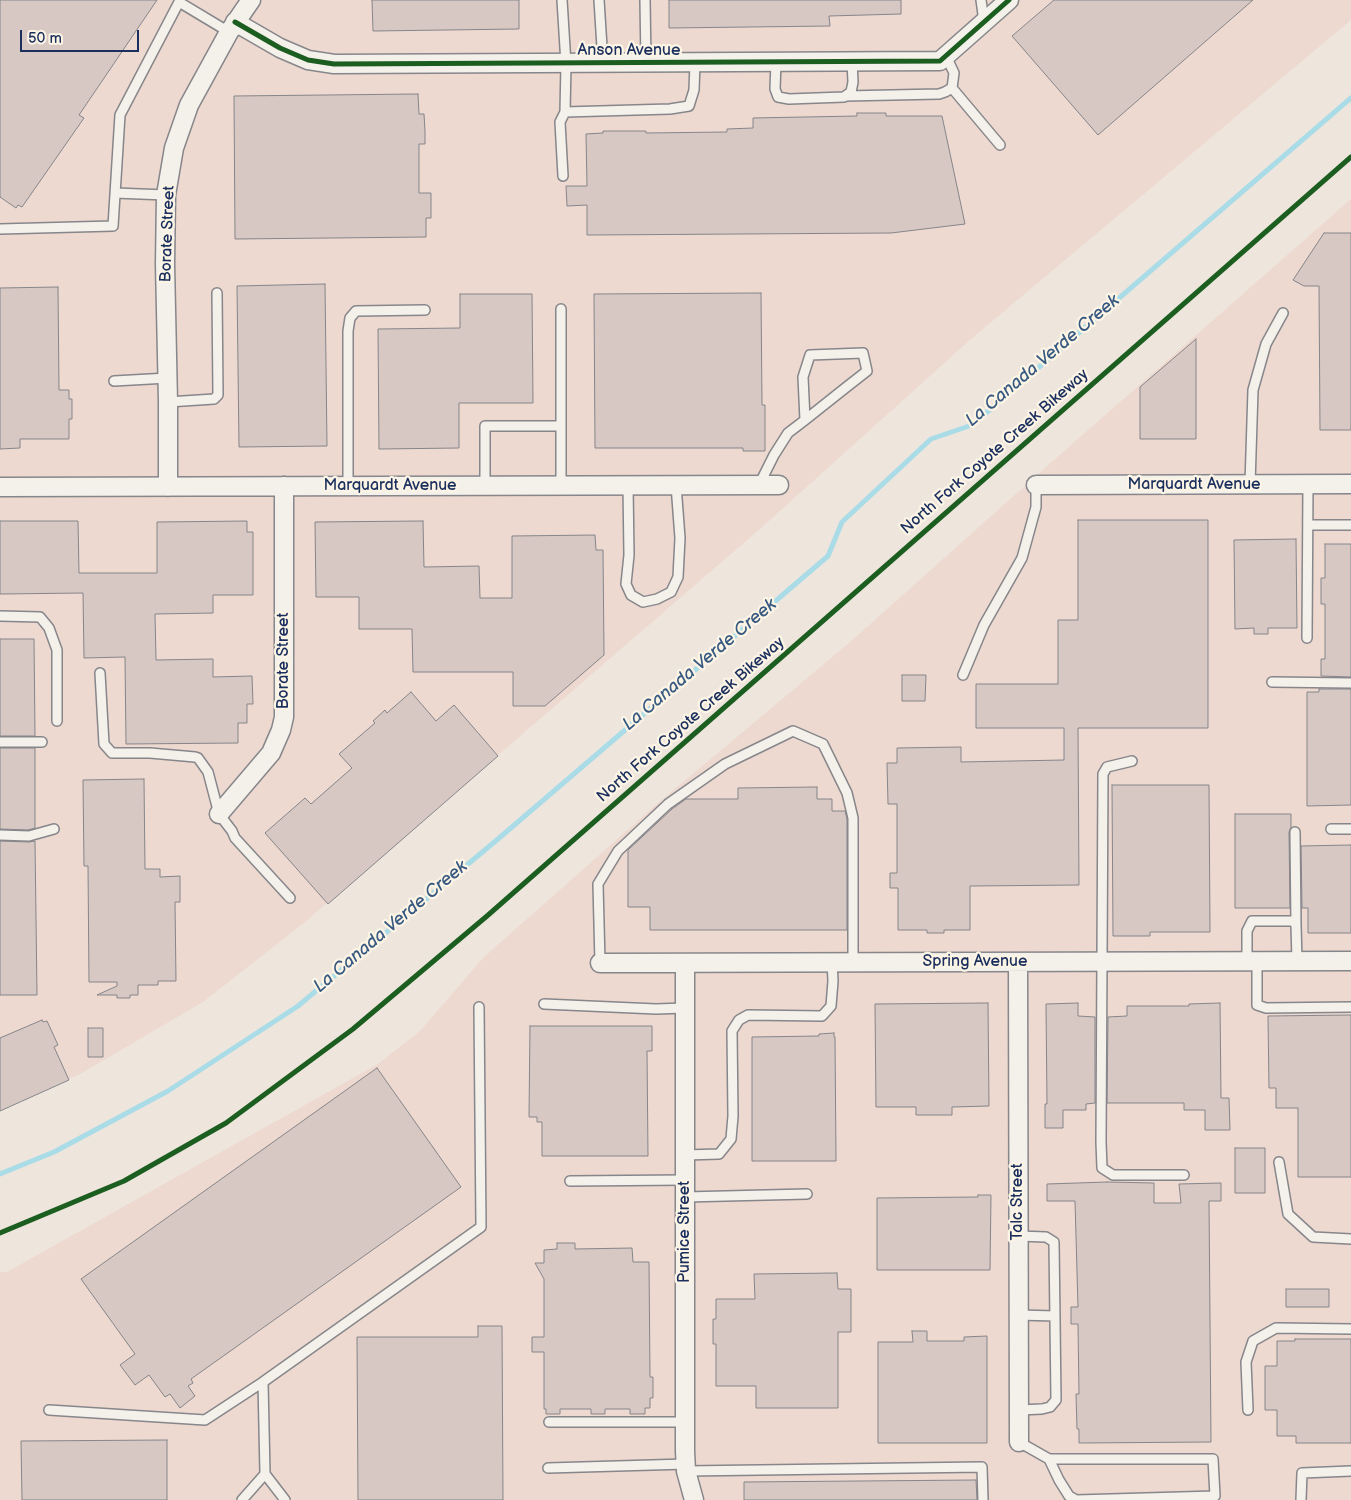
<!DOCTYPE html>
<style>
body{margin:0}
#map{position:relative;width:1351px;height:1500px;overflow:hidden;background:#eee5dd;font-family:"Balsamiq Sans",sans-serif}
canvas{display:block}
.scale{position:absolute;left:20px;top:30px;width:119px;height:22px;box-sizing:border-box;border:2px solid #1b2f5e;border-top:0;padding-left:6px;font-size:15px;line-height:18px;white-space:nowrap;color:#1b2f5e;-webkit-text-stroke:4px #fcf5e5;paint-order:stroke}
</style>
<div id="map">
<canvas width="1351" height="1500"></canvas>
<div class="scale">50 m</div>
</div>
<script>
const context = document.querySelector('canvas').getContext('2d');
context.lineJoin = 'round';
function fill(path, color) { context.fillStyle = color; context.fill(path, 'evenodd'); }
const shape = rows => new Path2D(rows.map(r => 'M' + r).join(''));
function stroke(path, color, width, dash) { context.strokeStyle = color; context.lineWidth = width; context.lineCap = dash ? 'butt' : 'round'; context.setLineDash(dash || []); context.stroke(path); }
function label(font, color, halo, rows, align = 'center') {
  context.font = font + ' "Balsamiq Sans",sans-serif'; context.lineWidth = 4.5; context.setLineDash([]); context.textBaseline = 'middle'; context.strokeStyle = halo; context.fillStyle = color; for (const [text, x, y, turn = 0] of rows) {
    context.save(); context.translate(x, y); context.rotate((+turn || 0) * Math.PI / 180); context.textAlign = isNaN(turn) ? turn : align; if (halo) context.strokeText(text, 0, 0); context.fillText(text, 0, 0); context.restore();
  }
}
fill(shape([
 [0,0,1351,0,1351,20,971,339,761,528,305,922,203,1002,80,1074,0,1109],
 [1351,199,1351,1500,0,1500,0,1272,7,1272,378,1064,420,1031,483,958,658,803,849,643,1054,460]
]), '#edd9cf');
stroke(shape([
 [0,1174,54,1152,168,1091,298,1006,498,839,828,556,842,522,931,439,972,425,1351,98]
]), '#a9dce7', 5);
const building = shape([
 [0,0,157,0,79,115,84,118,22,207,18,205,16,208,0,197,0,0],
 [372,0,519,0,519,29,373,31,372,0],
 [669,0,901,0,901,14,829,16,830,26,669,28,669,0],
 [1054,0,1253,0,1098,135,1012,36,1054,0],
 [418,94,419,114,424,114,425,131,425,144,419,144,419,193,431,193,431,218,426,218,426,237,235,239,234,96,418,94],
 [857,113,886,113,886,116,942,116,965,224,891,233,587,235,587,205,567,206,566,186,587,186,586,134,603,133,603,131,646,131,646,133,727,132,727,129,753,128,753,118,857,116,857,113],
 [1324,233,1351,233,1351,430,1320,430,1319,286,1304,286,1293,280,1324,233],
 [325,284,327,446,239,447,237,286,325,284],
 [58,287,59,390,69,390,69,399,72,399,72,419,69,419,69,439,20,439,20,448,0,449,0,288,58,287],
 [761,293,762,405,765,405,765,451,743,451,743,448,595,448,594,294,761,293],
 [460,294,532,294,533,403,459,403,459,448,379,449,378,329,460,328,460,294],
 [1196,339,1196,439,1140,439,1140,387,1196,339],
 [1078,520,1208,520,1208,728,1078,728,1079,885,970,886,970,930,944,930,944,933,927,933,927,930,898,930,898,888,890,888,890,873,897,873,897,804,888,804,887,763,897,763,897,748,961,747,961,762,1064,760,1064,728,976,728,976,684,1058,684,1058,620,1078,620,1078,520],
 [0,521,78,521,79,573,157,573,157,522,247,521,247,532,253,532,253,595,213,595,213,613,155,614,156,660,213,659,213,677,252,676,253,704,247,704,247,723,238,723,238,743,126,744,125,657,84,658,83,593,0,594,0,521],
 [423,521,424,567,479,566,480,598,512,598,512,536,595,535,596,550,603,550,604,655,545,706,513,706,513,672,413,672,412,629,359,629,359,597,316,597,315,522,423,521],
 [1296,539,1297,628,1268,628,1268,634,1254,634,1254,628,1235,629,1234,540,1296,539],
 [1325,544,1351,544,1351,677,1321,676,1321,659,1325,659,1325,604,1321,604,1321,578,1325,578,1325,544],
 [0,639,34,639,35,736,0,736,0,639],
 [902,675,926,675,925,701,902,701,902,675],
 [1319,689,1351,689,1351,805,1307,806,1307,692,1319,692,1319,689],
 [411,692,436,721,454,705,498,756,328,904,265,833,305,798,311,804,352,768,339,754,375,723,373,721,385,710,387,713,411,692],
 [0,748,35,748,35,828,28,830,0,829,0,748],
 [144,779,145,869,160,869,160,877,180,876,180,902,175,902,176,981,158,981,158,985,138,985,138,995,130,995,130,998,117,998,117,995,97,995,117,986,117,982,89,982,88,866,84,866,83,780,144,779],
 [1112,785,1209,785,1210,932,1150,932,1150,936,1113,936,1112,785],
 [817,787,817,799,832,799,832,811,845,811,847,819,847,930,650,930,650,907,628,907,628,850,672,809,686,799,738,799,738,788,817,787],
 [1235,814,1291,814,1291,827,1289,832,1290,908,1235,908,1235,814],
 [0,841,29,842,35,841,37,995,0,995,0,841],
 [1351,845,1351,933,1308,933,1308,908,1302,908,1301,846,1351,845],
 [988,1003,989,1106,952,1107,952,1115,916,1115,916,1107,876,1107,875,1004,988,1003],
 [1078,1003,1078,1016,1095,1017,1095,1103,1086,1104,1086,1110,1063,1110,1063,1128,1045,1128,1045,1104,1047,1104,1046,1004,1078,1003],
 [1220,1003,1221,1098,1229,1098,1230,1130,1205,1130,1205,1110,1184,1110,1184,1103,1107,1103,1108,1017,1127,1016,1127,1006,1189,1006,1189,1004,1220,1003],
 [1351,1015,1351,1177,1298,1177,1298,1108,1276,1108,1276,1088,1269,1088,1268,1016,1351,1015],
 [42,1020,43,1022,47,1021,58,1045,54,1047,69,1080,0,1111,0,1038,42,1020],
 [530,1026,652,1026,652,1051,647,1051,648,1156,542,1156,542,1122,537,1122,537,1117,529,1117,530,1026],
 [88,1028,103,1028,103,1057,88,1057,88,1028],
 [834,1033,834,1037,835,1037,836,1161,752,1161,752,1037,819,1036,819,1034,834,1033],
 [377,1068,461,1187,191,1379,193,1383,188,1386,195,1396,180,1408,170,1394,165,1397,149,1375,135,1385,120,1365,135,1354,81,1279,377,1068],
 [1235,1148,1265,1148,1265,1193,1235,1193,1235,1148],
 [1107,1182,1154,1183,1154,1203,1181,1203,1179,1184,1221,1183,1221,1201,1209,1201,1211,1442,1079,1443,1079,1429,1077,1429,1076,1394,1079,1394,1078,1324,1071,1324,1071,1307,1078,1307,1075,1201,1047,1201,1047,1184,1107,1182],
 [978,1195,991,1195,990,1270,877,1270,877,1198,978,1197,978,1195],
 [557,1243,575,1243,575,1249,632,1248,633,1262,649,1262,650,1377,653,1377,653,1398,650,1398,650,1408,645,1408,645,1414,630,1414,630,1409,605,1409,605,1414,591,1414,591,1409,560,1409,560,1414,546,1414,546,1409,544,1409,544,1352,532,1352,532,1337,544,1337,544,1279,535,1263,544,1263,544,1250,557,1249,557,1243],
 [837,1273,838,1289,851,1289,851,1332,838,1332,838,1408,756,1408,756,1386,716,1386,716,1344,713,1344,713,1319,716,1319,716,1299,755,1299,754,1274,837,1273],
 [1286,1289,1329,1289,1329,1307,1286,1307,1286,1289],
 [478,1326,502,1326,503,1500,358,1500,357,1337,478,1337,478,1326],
 [912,1331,927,1331,927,1341,964,1341,964,1337,987,1336,987,1443,878,1443,878,1342,913,1342,912,1331],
 [1295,1339,1351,1339,1351,1443,1296,1443,1296,1436,1277,1436,1277,1410,1265,1410,1265,1366,1277,1366,1277,1341,1295,1341,1295,1339],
 [167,1440,167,1500,22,1500,21,1441,167,1440],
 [976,1480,977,1500,744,1500,744,1482,976,1480]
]);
fill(building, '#d7c8c3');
stroke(building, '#86868b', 1);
const service = shape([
 [562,0,566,64,565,112],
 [599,0,603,63],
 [645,0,646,63],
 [981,0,984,22],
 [776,62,775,89,778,97,789,99,844,97,851,92,853,82,852,62],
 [952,88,1000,145],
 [845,96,939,94,945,92,952,88,954,73,946,56],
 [563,176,560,122,565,112,670,109,689,106,694,90,695,63],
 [115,193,166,195],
 [0,229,113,226,120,115,179,2,229,32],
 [561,309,561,486],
 [114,381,168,378],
 [168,402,214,399,218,395,217,293],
 [1250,484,1253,390,1266,344,1283,313],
 [759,485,774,455,788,433,805,420,844,389,867,371,863,353,810,355,803,377,805,420],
 [348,486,348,331,350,318,356,311,425,310],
 [485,486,485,426,561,426],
 [628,486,629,555,626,584,631,595,643,602,657,599,671,592,678,577,680,538,676,485],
 [1308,525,1351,525],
 [0,616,40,617,49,628,57,650,57,721],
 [1307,638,1308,484],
 [100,673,104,744,112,753,150,753,195,757,198,758,208,772,219,814,232,831,235,838,290,898],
 [963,675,984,625,1022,558,1036,507,1036,485],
 [1272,682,1351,683],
 [0,742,42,742],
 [1132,761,1107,767,1103,774,1101,1142,1102,1168,1113,1175,1184,1175],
 [1331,829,1351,829],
 [1295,832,1296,925],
 [0,835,29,836,54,829],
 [1247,961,1247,931,1252,921,1293,921,1296,925,1297,961],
 [1257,961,1257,1005,1266,1008,1351,1007],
 [600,963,598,884,618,851,668,804,725,764,793,731,823,744,847,793,853,818,853,962],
 [544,1004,656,1009,685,1008],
 [685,1155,719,1154,731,1139,733,1116,732,1031,739,1020,748,1015,822,1016,831,1006,833,981,832,962],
 [1279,1162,1288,1214,1313,1237,1351,1239],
 [570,1181,685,1180],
 [685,1197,807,1194],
 [1018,1236,1046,1237,1054,1242,1056,1400,1050,1407,1042,1409,1019,1410],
 [1019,1315,1055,1316],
 [49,1410,205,1420,263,1382],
 [1248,1410,1246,1362,1253,1341,1276,1328,1351,1329],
 [549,1422,685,1422],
 [1019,1442,1049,1459,1213,1459,1215,1496,1076,1500,1069,1496,1059,1480,1049,1459],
 [548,1468,686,1464],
 [686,1471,982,1467,983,1500],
 [242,1500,265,1474],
 [285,1500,265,1474,263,1382,481,1227,479,1007],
 [1301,1500,1302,1473,1351,1471]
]);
const minor = shape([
 [235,22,280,48,308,60,334,64,940,61,1009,0],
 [1036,485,1351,484],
 [0,487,779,485],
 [168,487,168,402,165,264,166,195,174,148,189,105,229,32,251,0],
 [219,814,271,753,281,730,284,717,284,486],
 [1018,962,1019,1442],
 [600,963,1351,961],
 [685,963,685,1451,686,1471,694,1500]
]);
stroke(service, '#86868b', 12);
stroke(minor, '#86868b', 21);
stroke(service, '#f4f0ea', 9);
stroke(minor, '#f4f0ea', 18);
stroke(shape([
 [235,22,280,48,308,60,334,64,940,61,1009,0],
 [0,1233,124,1181,226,1123,353,1029,487,916,1351,157]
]), '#1b5e20', 5);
label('16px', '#1b2f5e', '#fcf5e5', [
 ["Anson Avenue",629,51],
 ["Borate Street",168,234,-88],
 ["North Fork Coyote Creek Bikeway",995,452,-41],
 ["Marquardt Avenue",1194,485],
 ["Marquardt Avenue",390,486],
 ["Borate Street",284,661,-90],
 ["North Fork Coyote Creek Bikeway",691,720,-41],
 ["Spring Avenue",975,962],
 ["Talc Street",1018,1202,-90],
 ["Pumice Street",685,1232,-90]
]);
label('italic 18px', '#375981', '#fcf5e5', [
 ["La Canada Verde Creek",1043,361,-40],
 ["La Canada Verde Creek",700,665,-40],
 ["La Canada Verde Creek",391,927,-40]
]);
</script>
